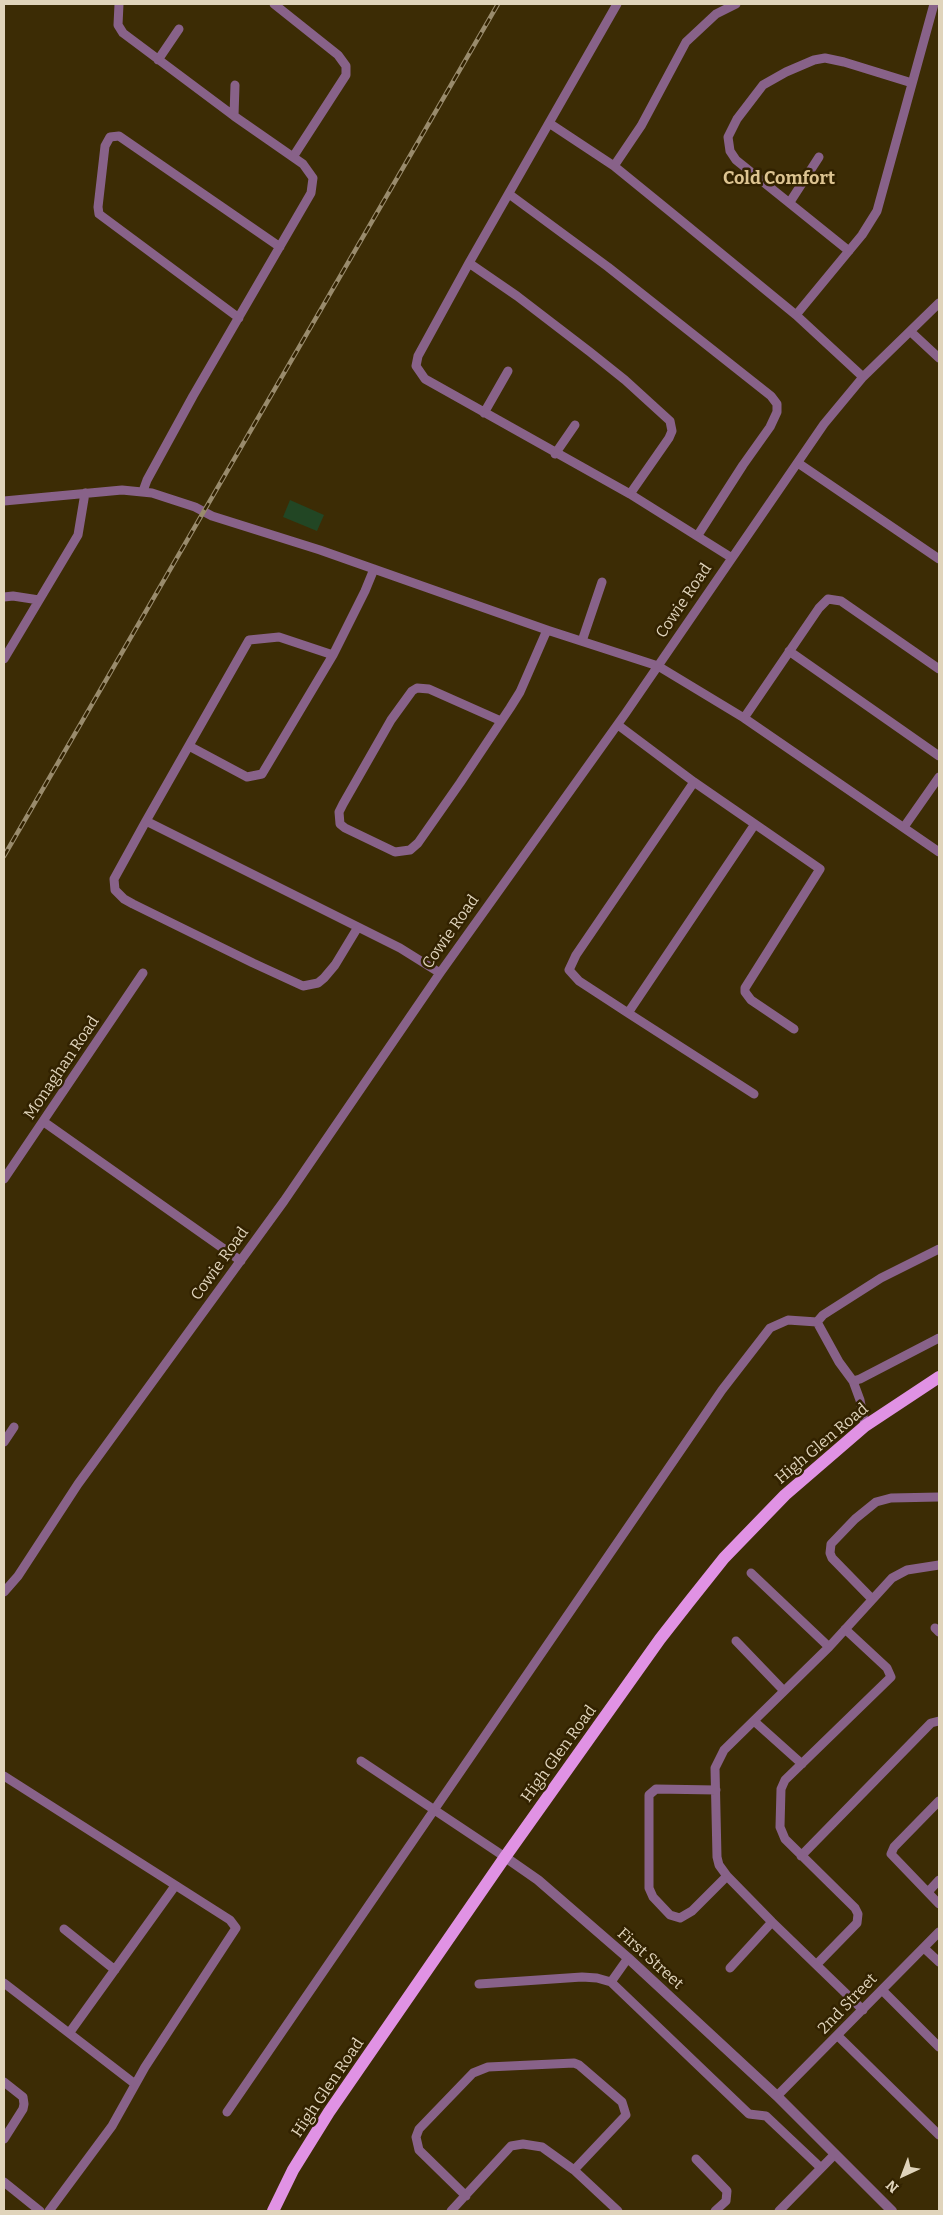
<!DOCTYPE html>
<style>
body{margin:0}
#map{position:relative;width:943px;height:2215px;overflow:hidden;background:#3c2c05;font-family:Bitter,serif}
canvas{display:block}
.frame{position:absolute;inset:0;border:5px solid #e0d4bb;pointer-events:none}
.north{position:absolute;left:878px;top:2150px;width:50px;height:50px;-webkit-text-stroke:4px #322200;paint-order:stroke;rotate:223deg;font-size:14px;font-weight:700;line-height:20px;text-align:center;color:#e0d4bb}
.north::after{content:'';display:block;margin:auto;width:18px;height:22px;background:#e0d4bb;clip-path:polygon(50% 0,100% 100%,50% 72%,0 100%)}
</style>
<div id="map">
<canvas width="943" height="2215"></canvas>
<div class="frame"></div>
<div class="north">N</div>
</div>
<script>
const context = document.querySelector('canvas').getContext('2d');
context.lineJoin = 'round';
function fill(path, color) { context.fillStyle = color; context.fill(path, 'evenodd'); }
const shape = rows => new Path2D(rows.map(r => 'M' + r).join(''));
function stroke(path, color, width, dash) { context.strokeStyle = color; context.lineWidth = width; context.lineCap = dash ? 'butt' : 'round'; context.setLineDash(dash || []); context.stroke(path); }
function label(font, color, halo, rows, align = 'center') {
  context.font = font + ' Bitter,serif'; context.lineWidth = 5; context.setLineDash([]); context.textBaseline = 'middle'; context.strokeStyle = halo; context.fillStyle = color; for (const [text, x, y, turn = 0] of rows) {
    context.save(); context.translate(x, y); context.rotate((+turn || 0) * Math.PI / 180); context.textAlign = isNaN(turn) ? turn : align; if (halo) context.strokeText(text, 0, 0); context.fillText(text, 0, 0); context.restore();
  }
}
fill(shape([
 [290,500,324,515,317,531,283,517]
]), '#224624');
stroke(shape([
 [119,4,118,25,123,33,234,116,303,164,313,178,311,193,193,396,147,480,143,491],
 [274,4,338,55,346,66,346,75,293,157],
 [617,4,469,263,418,356,416,366,425,379,630,494,732,558],
 [158,60,179,29],
 [234,116,235,85],
 [549,123,614,166,673,214,796,315,863,377],
 [614,166,641,126,686,42,716,14,736,4],
 [509,194,608,267,771,396,777,404,777,412,770,427,743,465,698,535],
 [790,202,819,157],
 [849,251,736,160,730,151,728,137,737,119,763,85,786,72,814,60,825,58,844,62,912,83],
 [469,263,517,296,590,352,625,380,670,421,672,431,669,438,630,494],
 [796,315,862,235,877,211,934,4],
 [239,318,99,214,98,207,105,146,110,137,119,136,280,247],
 [911,332,939,358],
 [484,413,508,371],
 [555,454,575,425],
 [798,463,939,559],
 [4,501,122,490,152,493,195,507,212,516,320,550,547,630,658,666,744,718,939,852],
 [4,597,13,596,39,600],
 [582,641,602,582],
 [789,651,939,756],
 [333,655,279,637,249,640,146,821,400,948,440,973],
 [4,659,78,535,85,493],
 [744,718,819,608,828,599,841,601,939,669],
 [501,721,429,689,417,688,412,691,391,720,343,804,339,812,340,824,345,828,395,852,410,850,418,843,460,783,510,708,520,692,547,630],
 [618,725,694,782,820,869,745,988,745,992,751,1000,794,1029],
 [189,746,247,777,262,774,333,655,365,591,374,569],
 [694,782,576,955,569,970,579,981,628,1013,754,1094],
 [146,821,114,879,115,890,124,899,133,904,253,963,303,986,318,983,324,978,335,965,358,927],
 [904,827,939,777],
 [628,1013,755,824],
 [44,1122,241,1261],
 [4,1179,143,973],
 [817,1322,823,1315,881,1278,939,1249],
 [817,1322,839,1362,853,1381,860,1400,865,1426],
 [853,1381,860,1379,939,1338],
 [4,1442,14,1427],
 [751,1573,829,1647],
 [4,1592,18,1576,78,1484,284,1201,440,973,625,714,824,424,863,377,939,303],
 [872,1599,832,1558,830,1553,831,1544,855,1519,876,1502,891,1498,939,1497],
 [935,1628,939,1632],
 [736,1641,784,1691],
 [754,1721,802,1764],
 [361,1761,505,1857],
 [4,1776,230,1920,236,1928,145,2067,112,2126,49,2211],
 [716,1790,656,1789,649,1795,649,1888,653,1897,670,1915,680,1918,692,1911,727,1876],
 [939,1801,894,1847,891,1854,939,1904],
 [801,1856,931,1723,939,1721],
 [928,1892,939,1880],
 [64,1929,115,1970],
 [924,1948,939,1962],
 [817,1964,857,1923,858,1914,855,1908,785,1839,780,1827,781,1789,785,1780,891,1677,887,1668,845,1629],
 [730,1968,772,1922],
 [611,1982,628,1958],
 [4,1983,135,2084],
 [479,1984,582,1977,597,1978,611,1982,749,2114,766,2116,821,2168],
 [882,1990,939,2047],
 [863,2010,772,1922,727,1876,719,1865,717,1857,715,1768,724,1750,829,1647,892,1578,907,1570,939,1565],
 [70,2032,175,1886],
 [838,2036,939,2135],
 [4,2082,23,2097,24,2104,23,2109,4,2139],
 [777,2096,939,1932],
 [227,2112,722,1390,770,1328,788,1320,817,1322],
 [696,2159,727,2191,726,2201,715,2211],
 [4,2182,40,2211],
 [466,2196,419,2150,416,2137,419,2129,473,2073,488,2067,574,2063,579,2065,622,2102,626,2115,574,2170],
 [451,2211,511,2146,523,2144,542,2147,574,2170,618,2211],
 [779,2211,835,2154]
]), '#886289', 9);
stroke(shape([
 [505,1857,538,1880,628,1958,777,2096,892,2211]
]), '#886289', 10);
stroke(shape([
 [273,2211,293,2170,329,2112,505,1857,660,1639,689,1602,724,1558,785,1495,865,1426,939,1377]
]), '#e092e4', 12);
const rail = shape([
 [4,856,498,4]
]);
stroke(rail, '#998b6c', 4.5);
stroke(rail, '#322200', 2.5, [8]);
label('16px', '#e0d4bb', '#322200', [
 ["Cowie Road",684,601,-56],
 ["Cowie Road",451,932,-55],
 ["Monaghan Road",62,1068,-56],
 ["Cowie Road",220,1264,-54],
 ["High Glen Road",822,1444,-40],
 ["High Glen Road",559,1754,-54],
 ["First Street",650,1959,42],
 ["2nd Street",848,2004,-46],
 ["High Glen Road",328,2088,-56]
]);
label('bold 18px', '#ddc491', '#322200', [
 ["Cold Comfort",779,179]
]);
</script>
